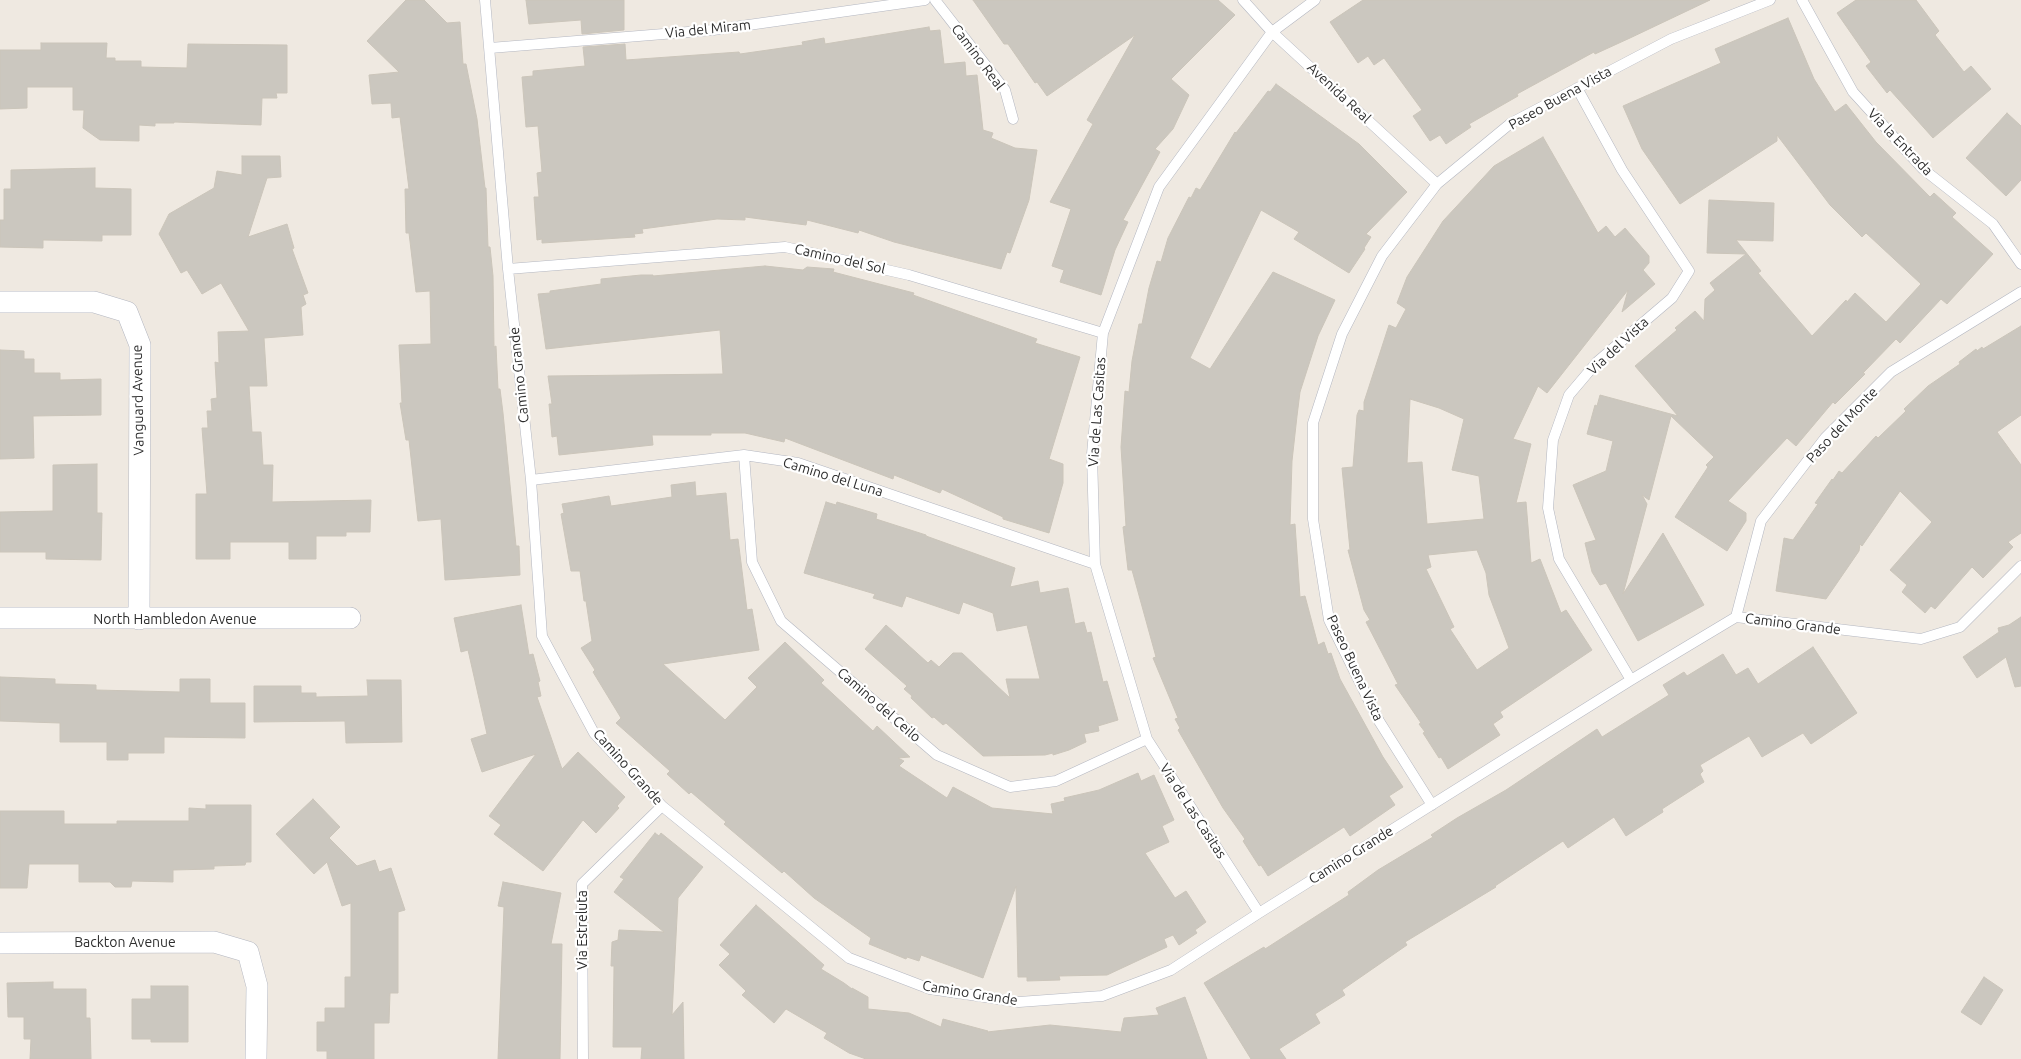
<!DOCTYPE html>
<style>
body{margin:0}
canvas{display:block;background:#efe9e1}
</style>
<canvas width="2021" height="1059"></canvas>
<script>
const context = document.querySelector('canvas').getContext('2d');
context.lineJoin = 'round';
function fill(path, color) { context.fillStyle = color; context.fill(path, 'evenodd'); }
const shape = rows => new Path2D(rows.map(r => 'M' + r).join(''));
function stroke(path, color, width, dash) { context.strokeStyle = color; context.lineWidth = width; context.lineCap = dash ? 'butt' : 'round'; context.setLineDash(dash || []); context.stroke(path); }
function label(font, color, halo, rows, align = 'center') {
  context.font = font + ' Ubuntu,sans-serif'; context.lineWidth = 4.5; context.setLineDash([]); context.textBaseline = 'middle'; context.strokeStyle = halo; context.fillStyle = color; for (const [text, x, y, turn = 0] of rows) {
    context.save(); context.translate(x, y); context.rotate((+turn || 0) * Math.PI / 180); context.textAlign = isNaN(turn) ? turn : align; if (halo) context.strokeText(text, 0, 0); context.fillText(text, 0, 0); context.restore();
  }
}
const building = shape([
 [406,0,424,0,447,23,460,22,463,64,466,64,477,119,485,188,486,188,488,247,490,247,493,276,494,347,496,346,498,389,500,389,503,413,516,546,519,546,520,575,445,580,441,519,418,521,409,440,406,440,400,403,402,403,399,345,431,344,430,291,416,292,409,233,406,233,405,189,409,189,400,117,392,118,391,103,372,104,369,75,399,72,367,41,406,0],
 [526,0,624,0,624,30,582,34,581,20,529,24,526,0],
 [973,0,1218,0,1235,15,1171,79,1189,95,1173,129,1155,149,1160,152,1123,220,1128,222,1115,250,1101,295,1060,282,1064,270,1052,266,1071,209,1050,202,1093,124,1087,120,1135,35,1047,96,1037,82,1035,83,1008,44,1004,44,973,0],
 [1363,0,1710,0,1630,38,1595,54,1594,52,1517,94,1518,96,1469,124,1471,127,1446,144,1440,135,1430,141,1413,116,1422,110,1384,58,1374,65,1368,56,1358,63,1330,22,1363,0],
 [1856,0,1916,0,1939,31,1935,35,1964,72,1971,66,1991,89,1933,138,1890,90,1887,93,1866,66,1871,62,1837,13,1856,0],
 [1788,18,1814,79,1835,112,1846,104,1876,142,1930,197,1934,193,1956,213,1952,217,1993,254,1947,304,1941,299,1900,343,1896,339,1863,373,1865,374,1835,404,1833,402,1796,446,1787,438,1728,501,1746,513,1746,521,1727,551,1675,517,1708,467,1706,465,1714,457,1671,416,1649,500,1642,495,1647,504,1623,594,1663,533,1704,605,1638,641,1606,583,1600,585,1592,572,1585,543,1596,540,1573,485,1606,471,1613,441,1587,434,1595,405,1597,406,1600,395,1678,416,1635,366,1677,330,1675,328,1695,311,1704,321,1705,299,1715,290,1710,283,1746,254,1707,253,1709,200,1774,203,1773,241,1736,240,1761,271,1758,273,1812,336,1846,300,1847,302,1855,293,1886,322,1921,284,1866,233,1862,237,1830,205,1777,135,1777,141,1680,204,1642,149,1623,106,1721,63,1715,49,1788,18],
 [929,27,930,31,940,30,944,64,965,62,966,76,977,75,983,130,993,133,991,138,1015,148,1037,150,1029,200,1010,253,1007,252,1001,269,894,242,859,230,858,233,807,220,806,225,745,217,745,220,717,219,642,229,643,233,634,234,635,237,542,243,542,239,537,240,534,197,539,197,537,173,542,172,538,126,526,127,522,77,533,76,533,71,585,66,583,47,625,44,626,60,739,52,740,54,803,45,802,42,824,38,825,44,929,27],
 [41,43,107,43,106,58,115,58,115,61,141,61,141,67,187,68,188,44,287,45,287,93,276,93,277,98,262,98,261,125,174,122,174,123,155,123,155,126,139,125,139,141,100,140,83,128,84,110,73,110,73,87,27,87,27,108,0,109,0,50,41,50,41,43],
 [1276,84,1359,144,1407,192,1366,234,1371,237,1364,248,1365,249,1349,273,1294,239,1299,232,1261,210,1190,358,1210,369,1273,272,1335,300,1318,336,1300,392,1297,416,1292,461,1290,525,1295,524,1300,597,1305,596,1318,645,1324,642,1328,654,1331,653,1340,679,1383,757,1403,787,1389,796,1395,805,1350,836,1344,827,1268,876,1261,865,1259,866,1243,841,1245,839,1223,808,1178,730,1180,728,1175,719,1178,718,1153,658,1156,657,1132,570,1128,570,1123,527,1126,526,1121,447,1125,391,1129,392,1132,361,1139,324,1142,324,1149,288,1157,261,1161,262,1168,238,1189,197,1191,198,1196,188,1200,190,1235,132,1236,133,1268,91,1270,92,1276,84],
 [2007,113,2021,126,2021,180,2006,196,1966,158,2007,113],
 [1543,137,1598,233,1606,226,1615,237,1625,228,1649,256,1649,263,1643,270,1655,284,1622,312,1628,290,1547,393,1538,386,1513,439,1531,444,1516,503,1526,502,1531,563,1540,559,1561,613,1566,610,1592,650,1500,712,1503,717,1493,724,1500,735,1448,769,1441,757,1439,758,1423,733,1425,732,1419,724,1421,723,1395,685,1398,684,1366,622,1370,620,1364,610,1348,550,1350,550,1342,468,1353,467,1357,415,1359,410,1364,411,1364,402,1389,325,1396,328,1406,309,1397,303,1407,277,1443,221,1494,166,1543,137],
 [1410,399,1439,408,1464,419,1452,470,1479,476,1484,519,1427,524,1422,462,1407,463,1410,399],
 [1477,550,1486,573,1489,595,1509,648,1477,670,1450,629,1454,627,1426,569,1431,567,1428,555,1477,550],
 [242,156,280,156,281,177,267,178,248,237,287,224,294,248,292,249,308,293,303,295,306,304,301,307,303,335,264,338,267,386,249,386,252,432,261,432,263,465,273,465,272,502,371,500,370,532,346,532,346,536,316,536,316,559,289,559,289,542,230,542,230,559,196,559,196,494,207,494,202,428,208,428,207,411,212,411,211,399,217,398,215,362,219,363,218,332,249,331,221,283,202,294,187,270,181,273,159,234,169,214,214,188,217,171,242,175,242,156],
 [95,168,95,188,131,189,131,235,102,235,102,241,43,240,43,248,0,247,0,220,4,220,4,189,11,189,11,170,95,168],
 [765,266,803,270,807,267,834,269,833,272,914,293,913,295,1037,339,1035,343,1080,357,1049,459,1063,464,1063,483,1049,533,1003,519,1003,517,942,489,940,493,894,475,893,479,785,438,784,442,745,433,711,433,711,435,652,435,653,445,559,455,557,436,552,437,549,404,552,404,548,376,723,374,720,330,546,349,538,294,550,293,550,291,601,284,601,279,641,275,653,275,653,276,765,266],
 [2021,326,2021,415,1997,432,2021,465,2021,533,2008,542,2013,547,1983,578,1972,567,1935,609,1931,606,1925,613,1902,592,1907,585,1890,570,1932,522,1900,491,1862,546,1860,544,1859,551,1826,599,1776,591,1784,538,1793,540,1818,504,1815,503,1832,479,1833,480,1839,471,1842,473,1876,436,1878,438,1906,411,1904,409,1928,386,1960,364,1959,362,1976,349,1977,351,1982,347,1983,349,2021,326],
 [0,350,24,351,24,359,34,359,34,373,60,373,60,380,101,379,101,415,33,416,34,458,0,459,0,350],
 [97,464,97,513,102,513,101,560,46,559,46,552,0,552,0,512,53,511,53,465,97,464],
 [695,482,696,496,726,493,730,540,738,539,747,610,752,609,759,650,663,664,725,720,757,687,748,678,785,642,824,680,821,683,873,731,877,726,910,757,898,758,904,761,899,766,947,798,953,787,992,808,1053,814,1051,804,1065,801,1064,798,1099,790,1138,773,1141,781,1154,775,1174,820,1162,826,1169,842,1145,853,1175,898,1186,891,1206,922,1195,930,1197,933,1179,945,1173,935,1164,939,1167,947,1107,975,1059,976,1060,980,1027,981,1027,977,1018,977,1016,886,983,978,921,955,919,961,907,957,906,959,869,944,871,938,814,898,784,871,782,873,724,824,726,822,691,792,689,794,667,774,670,771,616,723,621,718,593,672,595,670,581,648,592,641,586,601,584,601,580,571,571,571,561,514,564,513,562,504,609,496,611,506,672,497,671,485,695,482],
 [826,502,836,505,837,502,877,514,876,519,926,535,926,536,1015,568,1010,587,1038,581,1040,593,1068,588,1075,624,1084,622,1087,633,1091,632,1103,682,1107,681,1118,720,1098,726,1099,731,1084,734,1086,742,1069,750,1053,755,1053,753,1045,755,983,756,946,723,943,725,934,717,932,718,911,698,912,696,904,689,907,686,865,649,886,625,928,663,931,660,939,667,953,653,962,653,1010,698,1006,679,1040,679,1027,625,997,631,993,613,963,602,959,614,906,596,902,607,873,598,875,594,804,573,826,502],
 [521,605,529,655,533,654,540,681,538,682,541,696,537,697,562,769,578,752,625,797,617,806,619,808,596,833,583,820,543,871,494,834,501,825,489,816,536,754,482,772,471,739,487,734,468,650,461,652,454,618,521,605],
 [2021,617,2021,686,2015,687,2006,657,1977,678,1963,657,1999,632,1998,628,2009,625,2021,617],
 [1813,647,1857,713,1811,744,1803,733,1762,757,1749,736,1700,765,1703,771,1700,774,1704,782,1662,809,1663,812,1626,836,1614,817,1568,848,1563,841,1495,886,1496,887,1405,942,1407,945,1342,990,1345,995,1315,1014,1320,1023,1279,1049,1286,1059,1251,1059,1204,983,1264,947,1265,949,1349,895,1348,892,1378,870,1433,837,1431,835,1457,818,1506,790,1597,729,1602,737,1669,695,1663,685,1684,672,1687,676,1723,654,1736,675,1748,668,1758,684,1813,647],
 [0,677,55,679,55,684,96,685,96,690,180,692,180,679,210,679,210,703,245,703,245,738,164,737,164,753,128,753,128,760,107,760,107,742,60,742,60,723,0,721,0,677],
 [367,680,401,680,402,742,346,743,345,721,254,722,254,686,301,686,301,693,316,693,316,697,368,696,367,680],
 [313,799,340,827,329,838,357,866,375,860,379,872,391,868,405,910,398,912,398,993,390,993,389,1023,374,1023,374,1059,327,1059,327,1051,317,1051,317,1022,325,1022,325,1008,345,1008,345,977,351,977,351,903,342,906,327,862,314,874,276,834,313,799],
 [206,805,251,805,251,862,246,862,245,865,214,866,214,869,173,870,173,882,132,881,131,887,115,887,110,882,79,882,79,864,29,864,27,888,0,888,0,811,64,811,64,824,117,824,117,821,189,821,189,808,206,809,206,805],
 [655,833,659,836,661,833,703,867,678,898,672,1015,683,1002,684,1059,641,1059,642,1047,613,1047,614,966,611,966,612,942,618,940,619,930,664,932,614,892,624,879,620,877,655,833],
 [503,882,561,893,551,944,562,944,560,1059,498,1059,504,907,498,906,503,882],
 [756,905,824,965,821,969,844,983,852,989,852,988,868,997,868,1009,909,1013,941,1027,943,1019,988,1031,987,1032,1050,1025,1121,1032,1124,1018,1159,1015,1156,1008,1185,997,1207,1059,866,1059,849,1053,824,1038,827,1033,786,1009,774,1023,742,995,746,991,719,965,730,954,720,945,756,905],
 [1984,977,2003,990,1981,1025,1961,1012,1984,977],
 [53,982,53,989,86,989,86,1018,90,1018,91,1059,30,1059,31,1039,24,1039,24,1017,8,1017,7,983,53,982],
 [151,986,188,986,188,1042,151,1042,151,1039,132,1039,132,999,151,999,151,986]
]);
fill(building, '#cbc7bf');
stroke(building, '#cbc5ba', 1);
const lane = shape([
 [485,0,508,269,531,480,542,636,594,733,662,806,849,958,930,989,1019,1002,1102,996,1171,970,1259,913,1631,680,1736,617,1921,639,1960,627,2021,566],
 [935,0,1005,90,1013,119],
 [1243,0,1272,32,1437,184],
 [1802,0,1853,92,1923,169,1993,224,2021,264],
 [490,48,713,30,925,0],
 [1577,88,1622,170,1689,271,1672,298,1597,362,1569,395,1553,440,1548,508,1559,559,1631,680],
 [508,269,785,247,909,275,1103,333],
 [744,455,752,562,781,621,937,755,1010,787,1056,781,1147,739],
 [531,480,744,455,798,463,1095,564],
 [1736,617,1761,521,1825,438,1891,372,2021,292],
 [1432,805,1379,721,1329,620,1313,519,1313,423,1342,334,1382,256,1437,184,1511,123,1671,39,1770,0],
 [1259,913,1147,739,1095,564,1092,454,1103,333,1159,187,1272,32,1315,0],
 [583,1059,582,884,662,806]
]);
const street = shape([
 [0,302,94,302,127,312,140,345,139,619],
 [0,618,350,618],
 [0,943,214,942,248,952,257,986,256,1059]
]);
stroke(lane, '#b4b7c1', 11);
stroke(street, '#b4b7c1', 22);
stroke(lane, '#fff', 10);
stroke(street, '#fff', 21);
label('14px', '#2e2e2e', '#fff', [
 ["Via del Miram",708,29,-6],
 ["Camino Real",978,57,53],
 ["Avenida Real",1339,93,43],
 ["Paseo Buena Vista",1560,98,-29],
 ["Via la Entrada",1900,142,46],
 ["Camino del Sol",840,259,13],
 ["Via del Vista",1618,346,-43],
 ["Camino Grande",519,375,-96],
 ["Vanguard Avenue",138,400,-91],
 ["Via de Las Casitas",1097,412,-86],
 ["Paso del Monte",1842,425,-47],
 ["Camino del Luna",833,477,17],
 ["North Hambledon Avenue",175,619],
 ["Camino Grande",1793,624,7],
 ["Paseo Buena Vista",1355,668,65],
 ["Camino del Ceilo",879,705,41],
 ["Camino Grande",628,767,48],
 ["Via de Las Casitas",1193,811,57],
 ["Camino Grande",1351,855,-32],
 ["Via Estreluta",582,930,-90],
 ["Backton Avenue",125,942],
 ["Camino Grande",970,993,9]
]);
</script>
